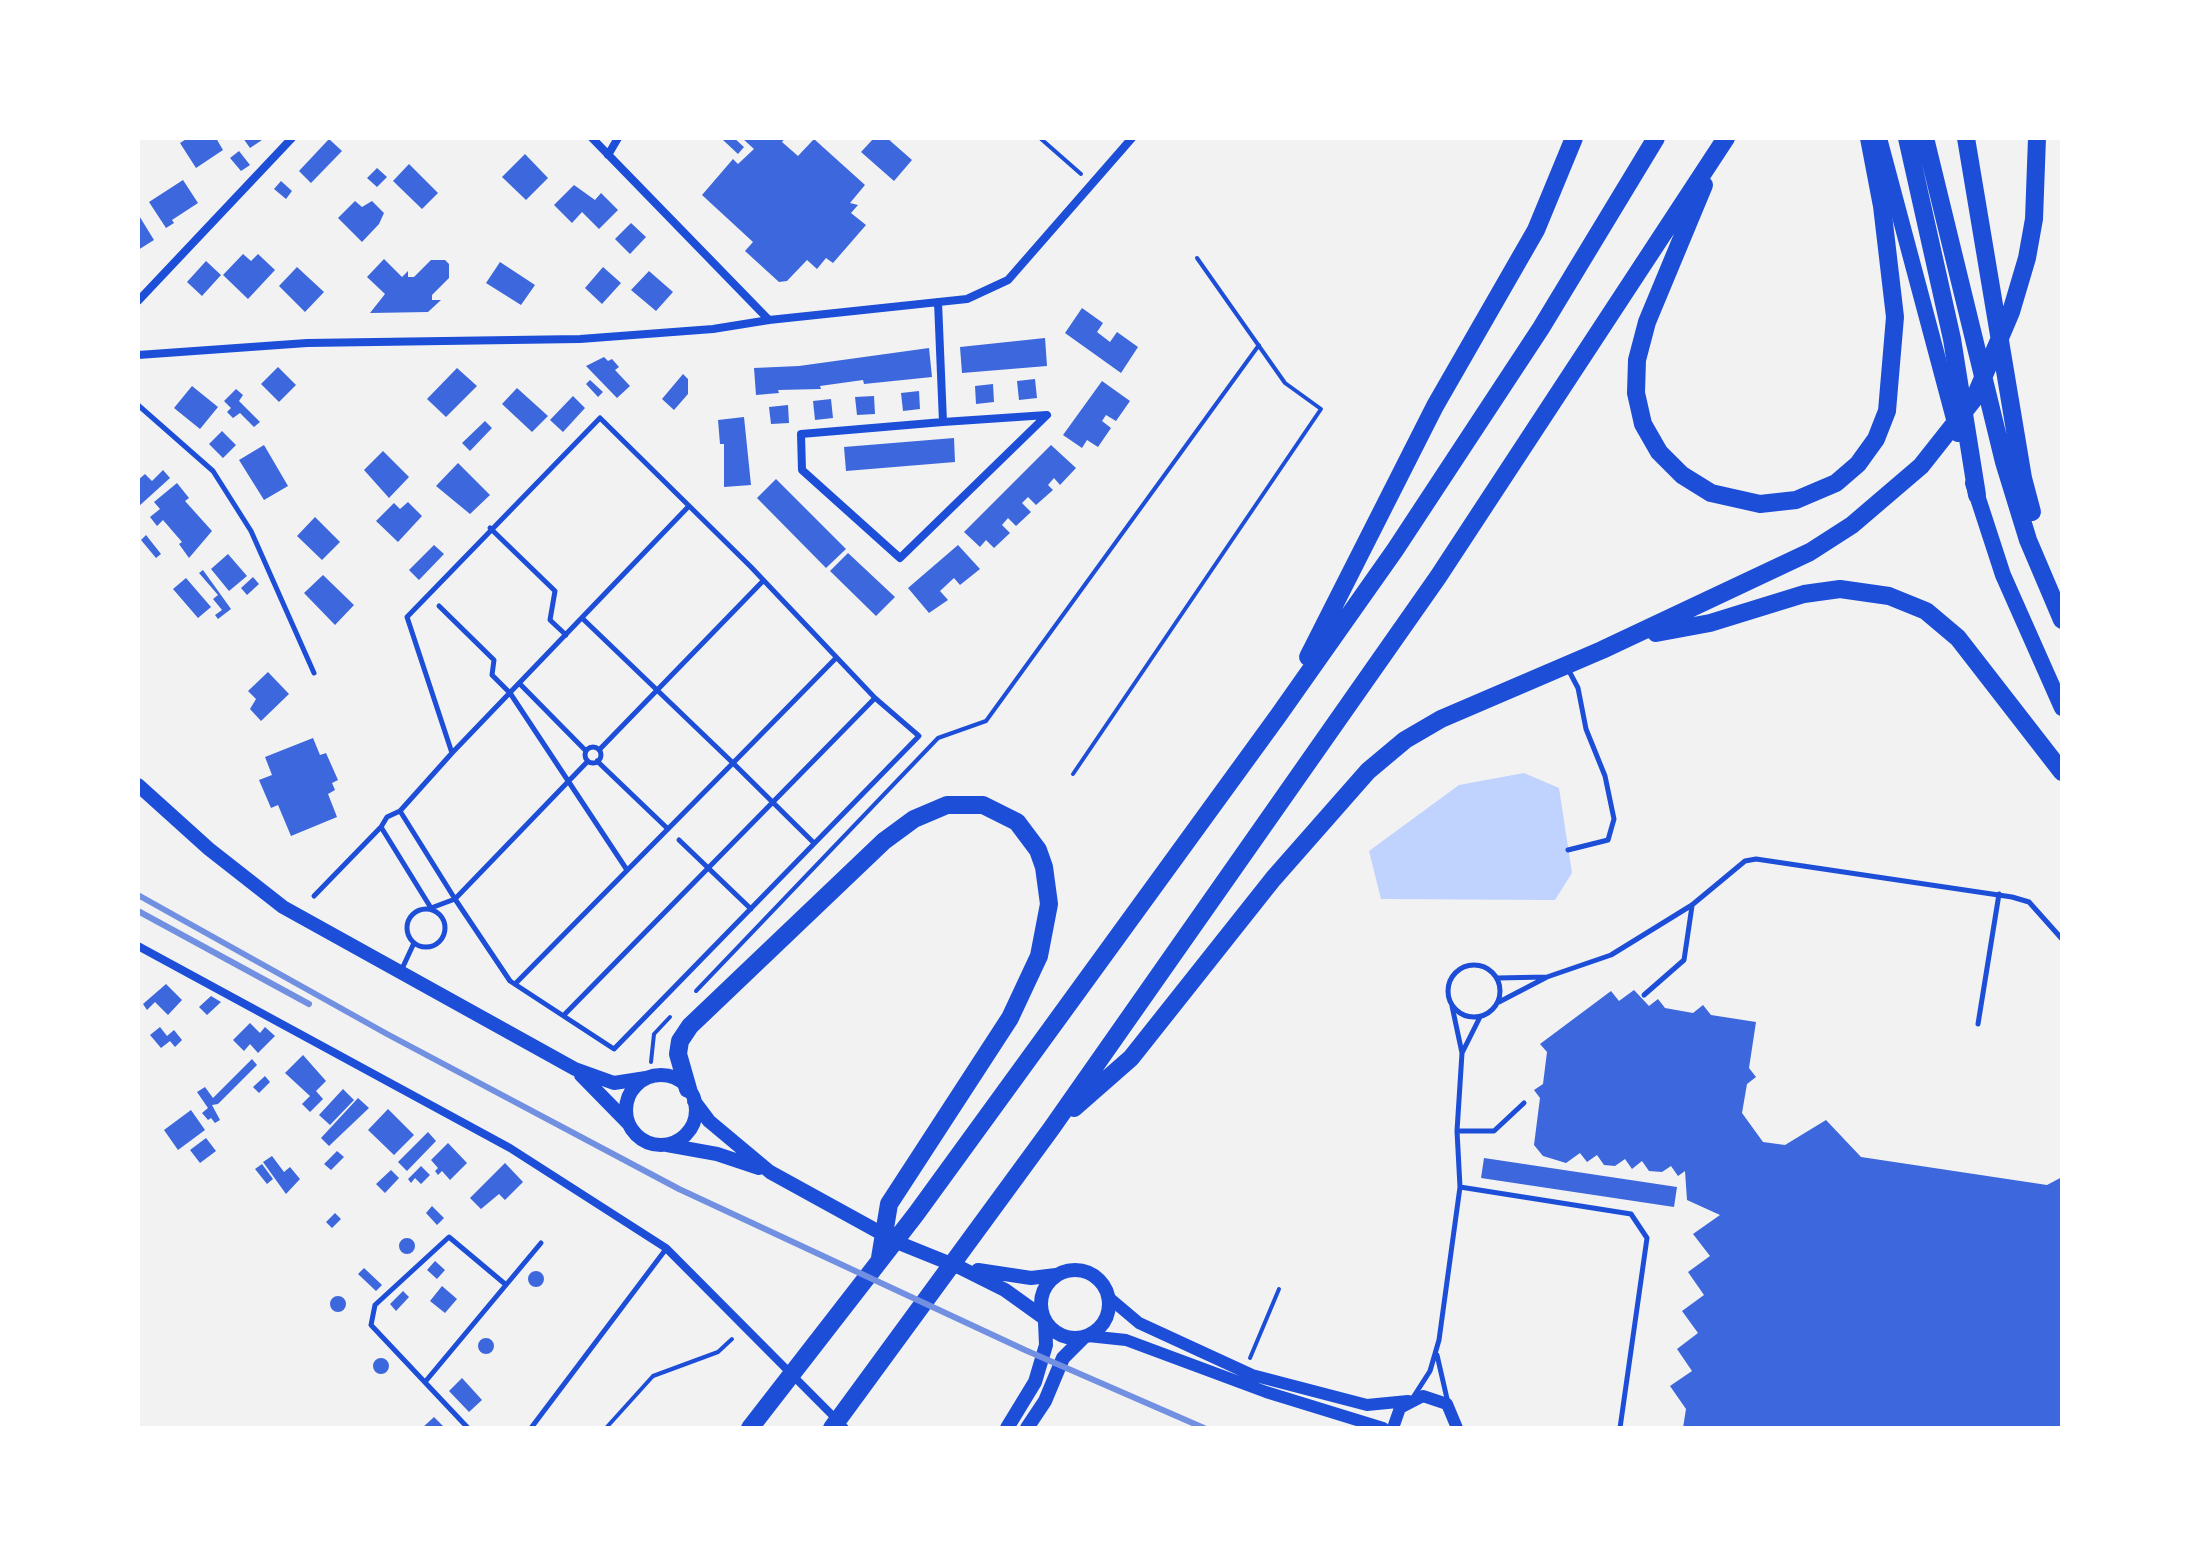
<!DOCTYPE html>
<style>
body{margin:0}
#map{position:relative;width:2200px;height:1566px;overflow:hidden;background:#f2f2f2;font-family:Inter,sans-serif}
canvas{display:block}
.frame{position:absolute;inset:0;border:140px solid #fff;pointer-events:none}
</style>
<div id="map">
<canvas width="2200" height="1566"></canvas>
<div class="frame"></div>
</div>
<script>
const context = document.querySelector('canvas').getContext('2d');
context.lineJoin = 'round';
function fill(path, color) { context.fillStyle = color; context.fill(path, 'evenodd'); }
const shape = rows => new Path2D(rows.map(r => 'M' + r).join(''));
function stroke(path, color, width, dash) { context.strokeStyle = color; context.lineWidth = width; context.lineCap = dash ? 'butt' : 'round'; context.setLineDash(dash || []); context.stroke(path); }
fill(shape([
 [1524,773,1559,788,1572,873,1555,900,1381,899,1369,851,1459,785]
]), '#bfd3fe');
fill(shape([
 [188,138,216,138,223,150,196,168,180,143],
 [243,138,265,138,250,148],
 [734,138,744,147,738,154,723,140],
 [742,138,785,138,782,142,798,156,814,139,865,185,850,203,858,205,851,213,866,225,833,263,826,258,817,269,807,260,787,281,779,282,745,251,753,242,702,195,733,159,738,164,754,149],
 [874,138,887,138,912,160,894,181,861,152],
 [329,139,342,151,311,183,299,171],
 [239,151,250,165,241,171,230,158],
 [525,154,548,178,526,200,502,177],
 [409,164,438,193,422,209,393,181],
 [377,168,387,177,377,187,367,178],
 [183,180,198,203,172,220,174,223,166,228,149,202],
 [281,181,292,191,286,199,274,189],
 [574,185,595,200,601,193,618,210,599,229,582,212,572,223,554,205],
 [355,201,362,207,372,201,384,213,379,224,362,242,338,218],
 [138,214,154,240,138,250],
 [631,223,646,237,630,254,615,239],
 [243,254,251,261,258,254,275,270,248,299,223,275],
 [384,259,402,277,408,271,408,277,414,277,431,260,445,260,449,264,449,278,432,295,432,300,441,300,428,312,370,313,385,294,367,277],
 [206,261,221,275,202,296,187,282],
 [500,262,535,285,521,305,486,283],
 [297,267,324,292,305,312,279,286],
 [603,267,621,283,602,304,585,288],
 [649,271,673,292,656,311,631,290],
 [1082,308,1103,323,1097,332,1110,342,1117,332,1138,347,1121,373,1065,333],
 [1045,338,1047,366,962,373,960,347],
 [929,348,932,377,864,384,863,380,820,386,821,389,778,390,779,393,756,395,754,368,799,366],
 [604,357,608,361,612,359,619,367,615,370,630,386,617,398,586,366],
 [278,367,296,385,279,402,261,384],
 [457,368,477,386,446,417,427,399],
 [683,374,688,379,688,394,674,410,662,399],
 [1035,379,1037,398,1019,400,1017,381],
 [590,380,603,392,598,397,586,384],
 [1102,381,1130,401,1116,421,1106,415,1102,421,1111,428,1098,447,1087,440,1082,448,1063,435],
 [993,384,994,402,976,404,975,386],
 [192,386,218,407,200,429,174,408],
 [517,388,548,416,532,432,502,404],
 [236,389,243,395,239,401,260,422,254,427,240,413,233,418,227,412,231,408,224,401],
 [919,391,920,409,903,411,901,393],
 [573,396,585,408,563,432,550,420],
 [874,396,875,414,857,415,855,397],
 [831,399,833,418,815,420,813,401],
 [788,405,789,423,771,424,769,407],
 [744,417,751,485,724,487,724,444,720,444,718,420],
 [485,421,492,428,470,451,462,443],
 [222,431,236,445,223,458,209,444],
 [954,438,955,462,846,471,844,447],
 [264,445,288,486,264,500,239,460],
 [1051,445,1076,468,1060,485,1054,478,1048,485,1053,490,1036,505,1028,497,1022,503,1031,512,1016,526,1008,518,1002,525,1010,533,994,548,986,540,980,547,964,532],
 [383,451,409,477,389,498,364,470],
 [458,463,490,495,470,514,436,486],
 [163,470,170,478,138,507,138,480,145,474,152,481],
 [776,479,846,549,826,568,757,498],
 [177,483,189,498,185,501,212,531,189,558,179,544,182,542,163,520,157,526,150,517,160,509,154,502],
 [408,502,422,516,398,542,376,521,394,503,400,509],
 [315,517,340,542,322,560,297,536],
 [146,535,161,554,156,558,141,540],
 [434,545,444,554,419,580,409,570],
 [958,545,980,569,960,585,954,578,940,591,948,600,929,613,908,588],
 [848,553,895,597,876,616,830,571],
 [228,554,247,576,229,591,211,569],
 [203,570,231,609,218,619,215,615,222,610,213,599,218,595,199,573],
 [323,575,354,605,335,625,304,593],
 [253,577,259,584,247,595,241,588],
 [186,578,211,607,198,618,173,589],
 [268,672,289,694,261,721,250,709,256,699,248,691],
 [313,738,320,755,326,753,338,780,332,783,335,790,328,794,337,817,291,836,278,805,271,808,259,780,272,775,265,757],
 [166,984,182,1000,168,1015,155,1002,147,1010,143,1004],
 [1634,990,1649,1006,1658,999,1665,1008,1693,1013,1703,1005,1711,1015,1756,1022,1749,1068,1756,1077,1747,1084,1742,1113,1763,1142,1785,1145,1826,1120,1861,1157,2047,1185,2062,1177,2062,1428,1683,1428,1686,1409,1670,1386,1692,1371,1677,1349,1698,1333,1682,1311,1704,1295,1688,1272,1710,1256,1693,1234,1720,1215,1687,1200,1685,1171,1678,1176,1671,1166,1662,1172,1649,1171,1642,1161,1632,1169,1625,1159,1615,1166,1604,1165,1597,1155,1587,1162,1580,1153,1566,1163,1543,1156,1534,1145,1540,1098,1534,1090,1543,1084,1547,1052,1540,1044,1611,991,1619,1001],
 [211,996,221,1002,207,1015,199,1007],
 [250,1023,260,1033,265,1027,275,1036,258,1053,250,1044,244,1051,233,1040],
 [160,1027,167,1036,174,1030,182,1040,175,1047,170,1041,161,1048,150,1035],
 [303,1055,326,1081,316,1091,323,1099,310,1112,302,1104,310,1096,285,1073],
 [252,1059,257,1065,218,1104,212,1105,220,1120,215,1123,211,1118,208,1120,202,1113,208,1108,197,1092,205,1087,213,1098],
 [265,1076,270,1082,259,1093,253,1087],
 [343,1089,354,1100,330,1125,319,1115],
 [358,1098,369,1108,329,1146,321,1138],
 [388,1109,414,1135,394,1155,368,1130],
 [191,1110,205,1130,178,1150,164,1130],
 [428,1132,436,1141,407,1171,398,1162],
 [206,1138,216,1151,200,1163,190,1150],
 [448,1143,467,1163,450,1180,442,1171,438,1175,435,1171,438,1168,431,1160],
 [337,1151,344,1157,331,1170,324,1164],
 [272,1156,284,1172,290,1167,300,1179,286,1194,263,1162],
 [1484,1158,1677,1187,1674,1207,1481,1178],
 [505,1163,523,1182,505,1200,499,1194,481,1209,470,1198],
 [262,1164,273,1179,267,1184,255,1169],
 [421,1166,430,1175,421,1184,415,1178,411,1183,408,1179],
 [391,1170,399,1178,385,1193,376,1184],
 [432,1206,444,1218,437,1225,426,1213],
 [335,1213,341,1219,332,1228,326,1222],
 '399 1246a8 8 0 1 1 16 0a8 8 0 1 1-16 0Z',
 [435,1261,445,1270,437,1279,427,1270],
 [364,1268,382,1285,376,1291,358,1274],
 '528 1279a8 8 0 1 1 16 0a8 8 0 1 1-16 0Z',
 [442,1286,457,1299,445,1313,430,1301],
 [403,1291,409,1297,396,1311,390,1304],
 '330 1304a8 8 0 1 1 16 0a8 8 0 1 1-16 0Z',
 '478 1346a8 8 0 1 1 16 0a8 8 0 1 1-16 0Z',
 '373 1366a8 8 0 1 1 16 0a8 8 0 1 1-16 0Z',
 [462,1378,482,1400,469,1412,449,1391],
 [434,1417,443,1426,422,1428]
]), '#3d67dc');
stroke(shape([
 [1040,138,1081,174],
 [1073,774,1321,409,1285,383,1197,258],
 [696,991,938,738,986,721,1259,345],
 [651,1062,654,1034,670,1017],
 [1250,1358,1279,1289],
 [606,1428,653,1376,718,1352,732,1339]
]), '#1d4ed8', 4);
stroke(shape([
 [138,405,213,471,251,531,314,673],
 [600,418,751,567,875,698,919,736,614,1049,510,981,455,899,431,908,381,827,387,817,400,811,452,753,407,617,600,418],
 [490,528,555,591,550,620,566,635],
 [439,606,494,660,492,675,510,693,627,870],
 [1568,669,1578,688,1586,729,1605,776,1614,819,1608,840,1568,850],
 [519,683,586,751],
 '585 755a8 8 0 1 1 16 0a8 8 0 1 1-16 0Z',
 [599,750,762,582],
 [452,753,689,506],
 [597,761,668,829],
 [400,811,455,899,588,761],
 [679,840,751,909],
 [814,843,733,763,836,658],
 [314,896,380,828],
 '407 928a19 19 0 1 1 38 0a19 19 0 1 1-38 0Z',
 '1448 991a26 26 0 1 1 52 0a26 26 0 1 1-52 0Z',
 [401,971,414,943],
 [1547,977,1611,955,1692,905,1745,861,1756,859,2012,897,2029,902,2062,939],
 [1497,978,1547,977,1499,1002],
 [515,984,733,763,582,618],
 [1644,995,1684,960,1692,906],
 [1452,1006,1462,1053,1480,1017],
 [564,1015,875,698],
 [1978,1024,1999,894],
 [1457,1131,1494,1131,1524,1103],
 [1460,1187,1631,1214,1647,1238,1620,1428],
 [1437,1355,1448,1403],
 [425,1382,541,1243],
 [1414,1396,1430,1371,1439,1340,1460,1187,1457,1131,1462,1053],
 [468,1428,371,1325,375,1305,449,1237,505,1284],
 [531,1428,666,1249]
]), '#1d4ed8', 5);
stroke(shape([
 [592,138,769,320],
 [608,155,618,138],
 [138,301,292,138],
 [938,302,943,422,801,434,802,470,900,558,1047,415,943,422],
 [138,355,307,343,580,339,713,329,769,320,967,299,1008,280,1132,138],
 [138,946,510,1148,666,1248,845,1428]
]), '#1d4ed8', 8);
stroke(shape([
 [1107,1296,1139,1323,1252,1375,1367,1405,1408,1401],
 [1088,1336,1126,1340,1266,1392,1383,1428],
 [1393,1428,1400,1408,1423,1396,1447,1404,1457,1428]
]), '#1d4ed8', 12);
stroke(shape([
 [138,785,209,849,283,907,575,1069,614,1083,646,1078],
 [581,1075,628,1123],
 '626 1110a35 35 0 1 1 70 0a35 35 0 1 1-70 0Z',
 [694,1101,709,1121,770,1172,899,1243,961,1268,1005,1290,1044,1318],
 [667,1145,717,1154,759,1168],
 '1041 1304a34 34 0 1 1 68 0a34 34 0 1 1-68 0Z',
 [978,1270,1031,1278,1056,1275],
 [1007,1428,1035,1382,1046,1345,1045,1322],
 [1027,1428,1045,1401,1063,1358,1083,1338]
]), '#1d4ed8', 14);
stroke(shape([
 [1879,138,1958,434],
 [1973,483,2003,575,2062,708]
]), '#1d4ed8', 16);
stroke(shape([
 [1907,138,1952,339,1977,495],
 [1925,138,2004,462,2028,540,2062,620],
 [1966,138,2023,478,2032,512],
 [1704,185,1647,322,1637,360,1636,393,1643,424,1659,452,1682,475,1711,493,1760,504,1796,500,1836,483,1858,464,1876,439,1887,411,1895,317,1882,206,1869,138],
 [1656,633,1710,623,1804,594,1840,589,1889,596,1926,611,1958,638,2062,772],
 [1308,657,1435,406,1536,230,1574,138],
 [688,1089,678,1054,680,1041,690,1026,884,841,914,819,947,805,983,805,1017,822,1038,850,1044,867,1049,904,1039,956,1010,1018,889,1204,880,1258],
 [1074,1108,1131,1058,1273,879,1368,771,1405,740,1441,719,1602,650,1810,552,1852,525,1921,466,1974,399,2011,312,2027,258,2034,219,2037,138],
 [750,1428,916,1214,1278,716,1395,550,1541,328,1656,138],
 [832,1428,1051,1129,1438,577,1726,138]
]), '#1d4ed8', 18);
stroke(shape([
 [138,895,387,1034,679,1189,1025,1350,1204,1428],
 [138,911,309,1004]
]), '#7290e2', 6);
</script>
